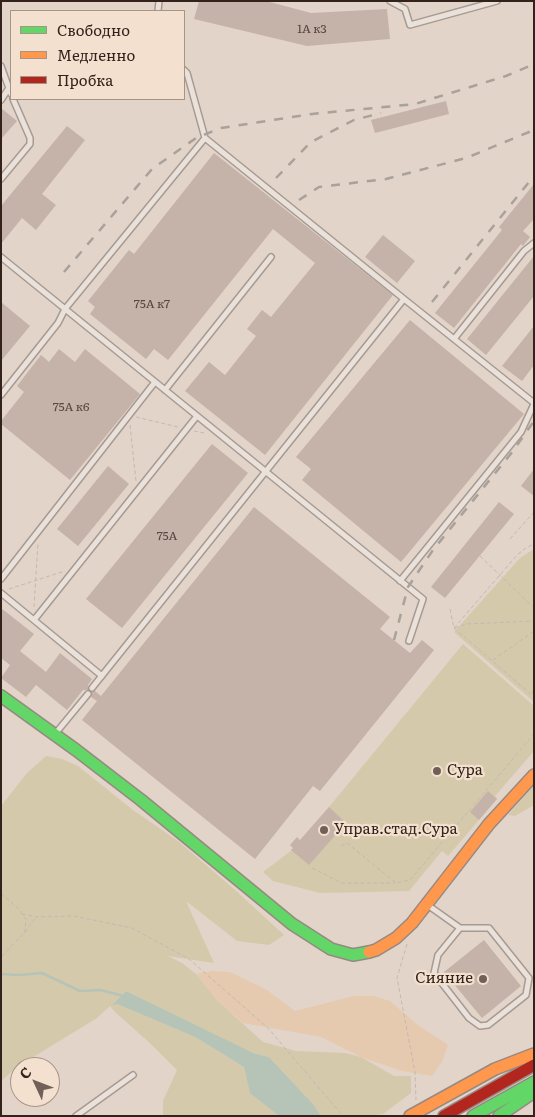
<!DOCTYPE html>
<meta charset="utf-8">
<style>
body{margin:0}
#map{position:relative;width:535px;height:1117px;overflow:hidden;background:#e2d4c8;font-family:Literata,serif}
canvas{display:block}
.frame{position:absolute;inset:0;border:2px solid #33221c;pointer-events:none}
.legend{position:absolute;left:10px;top:10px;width:175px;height:90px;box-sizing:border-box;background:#f3e0ce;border:1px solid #a69487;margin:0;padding:6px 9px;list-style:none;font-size:15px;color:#33221c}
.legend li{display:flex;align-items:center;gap:10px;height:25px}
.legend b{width:25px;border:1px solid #a69487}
.north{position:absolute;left:10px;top:1057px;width:50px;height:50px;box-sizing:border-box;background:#f3e0ce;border:1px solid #a69487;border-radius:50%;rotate:313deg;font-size:14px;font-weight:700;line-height:20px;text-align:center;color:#33221c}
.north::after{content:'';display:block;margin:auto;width:18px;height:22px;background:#706058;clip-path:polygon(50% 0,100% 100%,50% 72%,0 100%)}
</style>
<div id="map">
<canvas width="535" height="1117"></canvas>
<div class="frame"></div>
<ul class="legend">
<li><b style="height:6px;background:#63d668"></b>Свободно</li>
<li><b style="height:6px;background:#ff974d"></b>Медленно</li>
<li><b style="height:6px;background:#b3261e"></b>Пробка</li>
</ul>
<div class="north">С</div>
</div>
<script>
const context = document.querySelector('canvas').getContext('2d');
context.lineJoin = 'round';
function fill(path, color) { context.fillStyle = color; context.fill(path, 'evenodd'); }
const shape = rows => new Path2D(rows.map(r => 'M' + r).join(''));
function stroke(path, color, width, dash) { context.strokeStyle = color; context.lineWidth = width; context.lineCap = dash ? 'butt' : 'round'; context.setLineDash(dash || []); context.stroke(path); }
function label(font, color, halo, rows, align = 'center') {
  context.font = font + ' Literata,serif'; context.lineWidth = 4.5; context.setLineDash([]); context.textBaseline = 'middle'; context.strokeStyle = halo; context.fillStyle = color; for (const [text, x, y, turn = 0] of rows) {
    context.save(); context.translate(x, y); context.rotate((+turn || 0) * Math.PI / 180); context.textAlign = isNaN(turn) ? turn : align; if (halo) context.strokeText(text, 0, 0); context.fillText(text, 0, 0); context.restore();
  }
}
fill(shape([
 [534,549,534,702,454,632,520,558],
 [463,644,534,706,534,751,495,796,497,799,448,856,442,851,409,891,320,893,273,881,263,872,292,850,329,807],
 [46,756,62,759,78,766,133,810,178,841,234,889,284,935,269,945,237,941,186,901,214,963,168,956,182,963,196,974,217,1000,263,1042,296,1051,345,1053,361,1057,394,1076,411,1076,411,1093,383,1114,368,1116,321,1116,313,1104,269,1057,253,1053,239,1047,126,991,111,1006,117,1004,195,1037,244,1067,251,1093,279,1116,163,1116,163,1101,177,1070,151,1044,116,1013,110,1006,97,1018,17,1067,1,1081,1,806,27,773],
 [534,785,534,805,515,816,508,815]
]), '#d4caab');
fill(shape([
 [211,971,230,972,267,990,295,1011,354,996,373,996,390,1001,418,1025,448,1045,442,1062,432,1076,402,1071,361,1057,321,1037,243,1023,217,1000,196,974]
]), '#e5cab0');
fill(shape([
 [126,991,253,1053,269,1057,313,1104,321,1116,279,1116,250,1093,244,1067,195,1037,117,1004,111,1006]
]), '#b5c4b6');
stroke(shape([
 [1,974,19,975,42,973,80,991,101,990,123,996]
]), '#b5c4b6', 2.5);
fill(shape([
 [199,1,266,1,311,13,387,9,390,39,307,46,194,19],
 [446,101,449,114,375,133,371,120],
 [1,108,17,121,1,139],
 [67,126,85,140,42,194,56,205,36,230,22,218,1,244,1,206],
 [214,153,393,295,265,455,185,391,209,362,225,375,256,336,247,329,262,310,271,317,315,263,273,229,168,360,154,349,146,359,90,314,95,307,88,301,129,250,134,254],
 [534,184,534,219,523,231,530,237,523,246,521,244,454,328,435,313,502,230,499,227],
 [383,235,415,261,397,283,365,257],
 [534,256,534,296,486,355,467,339],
 [1,302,30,326,1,361],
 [410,320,524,414,401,562,302,480,311,469,296,457],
 [534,326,534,365,522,381,502,366],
 [59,349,75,362,85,349,140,394,70,480,1,424,1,421,24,392,17,386,41,355,49,362],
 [212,444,248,473,122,628,86,599],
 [108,466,129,484,78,546,57,529],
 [534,469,534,496,521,486],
 [499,502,514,514,445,598,431,587],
 [254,507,390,617,380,629,410,653,422,640,434,650,320,791,313,786,255,859,82,720,97,701,91,697,92,692,95,691,101,696],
 [1,608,34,634,20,651,46,672,60,653,92,679,88,685,88,690,83,690,67,710,36,685,26,697,1,678,10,665,1,658],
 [488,791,497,799,479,820,470,812],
 [329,807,346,823,309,865,291,850,293,848,290,845,297,837,300,840],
 [484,940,521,986,482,1018,444,972]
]), '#c5b2a9');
const lane = shape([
 [390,1,405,9,410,25,497,1],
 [158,11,159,1],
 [1,66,11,94],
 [184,70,187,73,205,138],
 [1,100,9,88],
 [1,179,30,144,30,138,13,99],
 [1,257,423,599,409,641],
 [454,339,524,251,534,243],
 [165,390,271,257],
 [1,395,58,323,65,309,205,138,404,299],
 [1,579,155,382],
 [400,581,521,432,534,404],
 [1,593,102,676],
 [34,620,197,416],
 [92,688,404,299,534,403],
 [55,734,88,694],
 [429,906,460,928,489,928,529,978,526,995,488,1025,480,1026,469,1018,434,973,438,955,460,928],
 [76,1116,133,1075]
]);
const fast = shape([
 [1,696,76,750,141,800,292,924,331,949,353,955,369,952],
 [473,1116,534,1082],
 [499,1116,534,1092]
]);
const slow = shape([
 [369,952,376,950,396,938,412,923,489,824,534,775],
 [410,1116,495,1069,534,1054]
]);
const jam = shape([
 [444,1116,534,1065]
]);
stroke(lane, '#a69a92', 8);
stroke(fast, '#968982', 14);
stroke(slow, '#968982', 14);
stroke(jam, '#968982', 14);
stroke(shape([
 [136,417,178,427],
 [130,425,136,481],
 [194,431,204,433],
 [510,539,534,512],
 [480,556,534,608],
 [9,589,65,571],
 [34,607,38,543],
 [450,609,454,628,534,697],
 [454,628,518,554,526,548,534,544],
 [455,628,466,624,534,621],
 [493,660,534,631],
 [532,694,534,687],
 [341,846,347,843,396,883,410,880,534,734],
 [312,868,342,883,395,883],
 [1,894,18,908,26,919,25,932,1,957],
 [22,914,37,917,74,916,132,928,189,959,268,1028,343,1116],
 [25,932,36,917],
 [407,944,397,978,415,1072,416,1100]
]), '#c2b9b2', 1, [4, 2.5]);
stroke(lane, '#eae2da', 5);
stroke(fast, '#63d668', 11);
stroke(slow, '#ff974d', 11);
stroke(jam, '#b3261e', 11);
stroke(shape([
 [276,178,311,142,354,120,381,113],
 [299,200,319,187,386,179,466,158,534,130],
 [64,272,152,169,196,138,221,128,312,114,415,104,506,76,534,64],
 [432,302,534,176],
 [394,640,408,587,433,550,513,451,534,421]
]), '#a9a19b', 2.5, [9, 9]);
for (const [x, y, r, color] of [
 [437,771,5,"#706058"],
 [324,830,5,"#706058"],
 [483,979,5,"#706058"]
]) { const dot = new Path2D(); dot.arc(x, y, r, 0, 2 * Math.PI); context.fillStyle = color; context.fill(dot); stroke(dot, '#f3e0ce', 2); }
label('12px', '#58463f', null, [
 ["1А к3",312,29],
 ["75А к7",152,304],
 ["75А к6",71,407],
 ["75А",167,536]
]);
label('15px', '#33221c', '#f3e0ce', [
 ["Сура",447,771],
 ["Управ.стад.Сура",334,830],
 ["Сияние",473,979,"right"]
], 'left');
</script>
